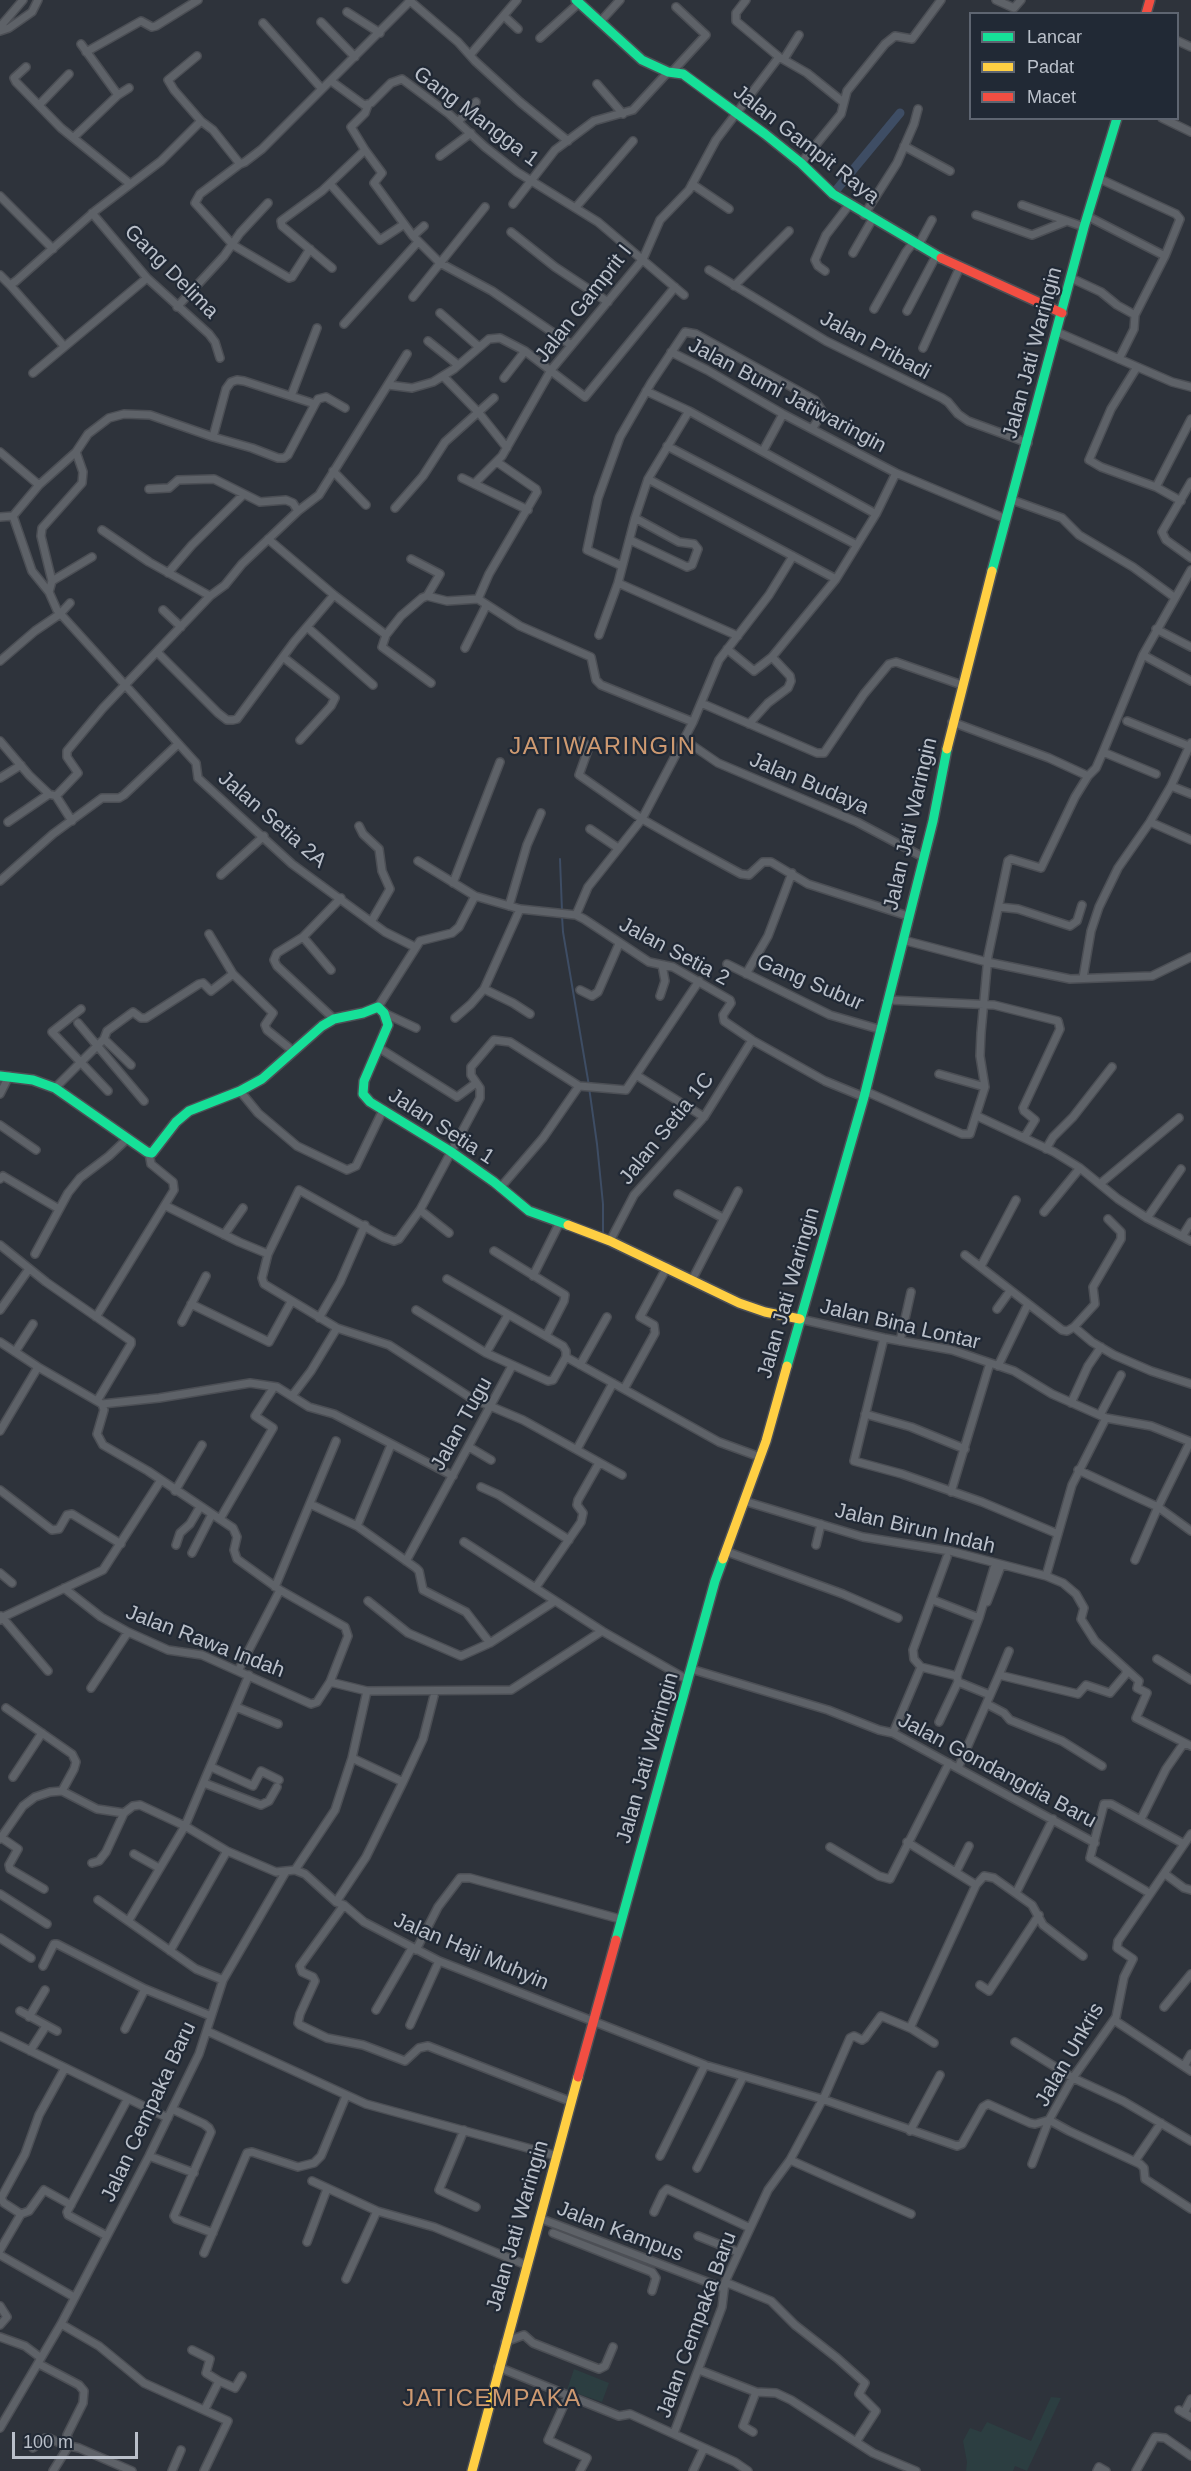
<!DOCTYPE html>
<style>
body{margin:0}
#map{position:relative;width:1191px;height:2471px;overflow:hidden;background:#2e333b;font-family:Arial,sans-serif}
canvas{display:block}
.legend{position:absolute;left:969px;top:12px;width:210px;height:108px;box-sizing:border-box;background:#212935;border:2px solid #5e6571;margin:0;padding:8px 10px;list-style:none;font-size:18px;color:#bac0ca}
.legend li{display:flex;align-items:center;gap:12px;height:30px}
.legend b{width:30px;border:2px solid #5e6571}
.scale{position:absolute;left:12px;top:2432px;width:126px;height:27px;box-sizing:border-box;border:3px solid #bac0ca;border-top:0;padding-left:8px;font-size:18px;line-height:21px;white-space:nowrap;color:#bac0ca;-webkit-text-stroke:4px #212935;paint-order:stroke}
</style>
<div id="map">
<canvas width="1191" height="2471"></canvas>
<ul class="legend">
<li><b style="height:8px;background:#16e098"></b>Lancar</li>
<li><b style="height:8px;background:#ffcf43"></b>Padat</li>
<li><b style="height:8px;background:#f24e42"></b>Macet</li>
</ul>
<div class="scale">100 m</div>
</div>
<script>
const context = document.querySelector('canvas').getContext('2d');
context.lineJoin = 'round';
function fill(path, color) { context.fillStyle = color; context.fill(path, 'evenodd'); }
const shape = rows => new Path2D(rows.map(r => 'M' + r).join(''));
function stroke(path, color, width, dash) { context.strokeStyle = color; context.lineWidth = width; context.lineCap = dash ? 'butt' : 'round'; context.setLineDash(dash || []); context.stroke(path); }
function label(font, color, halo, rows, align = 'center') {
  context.font = font + ' Arial,sans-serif'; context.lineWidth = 4.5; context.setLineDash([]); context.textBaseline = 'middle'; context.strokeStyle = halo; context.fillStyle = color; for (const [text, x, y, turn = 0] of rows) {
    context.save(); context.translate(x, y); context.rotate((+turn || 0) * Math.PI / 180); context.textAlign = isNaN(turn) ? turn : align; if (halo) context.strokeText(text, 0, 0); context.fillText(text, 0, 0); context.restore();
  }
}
fill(shape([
 [574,2369,609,2383,602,2402,567,2390],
 [1051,2397,1061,2398,1027,2471,1015,2466,1013,2471,966,2471,967,2462,963,2441,970,2428,981,2432,987,2422,1031,2441]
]), '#2c3e41');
stroke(shape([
 [560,859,562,911],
 [562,916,563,932,588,1080,597,1144,603,1204,603,1233]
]), '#3e4d64', 2);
stroke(shape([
 [833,194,900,113]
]), '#3e4d64', 9);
const street = shape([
 [409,0,458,42,475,61,520,102,568,141],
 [746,0,736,13,736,21,779,57,807,73,843,102],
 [996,0,1014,8,1021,0],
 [347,12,380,33],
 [504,16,518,29],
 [321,22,355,57],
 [600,22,620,0],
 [263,23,322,89],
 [0,27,23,0],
 [0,31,9,28,32,12,38,0],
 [540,38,579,3],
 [1178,41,1191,47],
 [86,52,141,21,152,27,156,26,198,0],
 [470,55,517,0],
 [197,56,168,80,174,90,201,121],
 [784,59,799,35],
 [26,67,14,78,16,82,61,128,129,183],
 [672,72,706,35,676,7],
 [331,81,364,105,371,103,391,83,402,79,449,114,485,147,517,172,598,222,684,295],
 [597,84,623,114],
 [118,95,129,88],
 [39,105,69,74],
 [1162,118,1191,132],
 [458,122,476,102],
 [74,137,118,95,81,44],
 [904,146,950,171],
 [365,150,382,173,374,183,413,236],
 [440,156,471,133],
 [801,163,841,114,847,91,885,44,895,36,912,39,941,0],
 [240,164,200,194,195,203,233,245,289,278,292,277,310,249],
 [1098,178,1176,214,1180,219,1165,256,1135,315,1134,329,1119,359],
 [330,184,380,240,403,225],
 [692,184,729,209],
 [0,196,53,249],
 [513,204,555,150,594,121,633,110,668,72],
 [1022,205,1084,227],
 [576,207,633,141],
 [92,213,147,278,209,334,215,342,220,358],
 [864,215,897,163,914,124,918,109],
 [976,215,1032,235,1067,221],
 [1087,216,1165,256],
 [424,226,413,236,440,263,492,291,571,345],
 [511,232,555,267,608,302],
 [918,246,932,220],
 [853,253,872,220],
 [332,268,282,226,281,221,322,191,365,150,351,127,365,113,368,105],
 [709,270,826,341,942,398,948,402,958,414,968,421,1028,443],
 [825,271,818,266,815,260,826,235,849,205],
 [0,275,10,285,16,281,95,211,161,161,201,121,213,130,240,164,245,162,262,149,411,0],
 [1071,278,1101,292,1117,305,1135,315],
 [10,285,64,346],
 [734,286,789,231],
 [413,297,485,207],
 [177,307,224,256,240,233,268,203],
 [874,309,906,252,913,243],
 [907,311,936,256],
 [440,313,479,347],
 [344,324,418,242],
 [1057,332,1172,382,1191,387],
 [428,341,458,365],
 [923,348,960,267],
 [671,352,707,370,783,414,896,473,1006,519],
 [1137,367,1111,409,1089,460,1101,467,1156,487,1181,501],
 [33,373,147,278],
 [443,376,479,413,507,448],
 [504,378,525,351],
 [388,385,412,388,433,382,454,369,489,339,500,338,525,351,585,397,675,287],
 [291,396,317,328],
 [315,404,318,399,326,397,345,408],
 [689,411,876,514],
 [667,446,857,545],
 [763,451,783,414],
 [0,452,39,485],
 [333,471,366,505],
 [462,478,528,510],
 [648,479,836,579],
 [1191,482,1162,532,1166,540,1191,558],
 [474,484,502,456,551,370,643,259,660,220,689,190,716,140,779,57],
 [1156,487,1191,419],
 [149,489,169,488,178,480,214,479,260,502,286,500,293,503,298,511],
 [1012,500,1062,518,1079,535,1133,567,1174,597],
 [395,508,423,476,445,442,494,398],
 [13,516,32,571,49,592,57,610,196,763,198,778,292,864,385,932,415,947],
 [13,516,39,485,76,452,88,434,109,418,124,414,150,415,213,437,252,448,278,458,284,458,288,455,315,404,244,381,237,380,231,382,226,389,213,437],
 [0,517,13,516],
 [102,530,149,562,210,596],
 [268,539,334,595],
 [630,540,687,567,692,565,698,549,694,544,679,542,635,518],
 [411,559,440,574,427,596],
 [622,566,587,550,598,498,620,437,651,383,685,332,696,334,815,400,823,412,812,429],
 [168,573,192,545,243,495],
 [52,581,92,557],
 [618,583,738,636],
 [49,592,52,581,41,536,42,528,82,483,83,472,76,452],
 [478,599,489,574,537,492,536,489,497,462],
 [163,610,181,627],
 [307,627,373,685],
 [1156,629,1191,647],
 [386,635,382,647,431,683],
 [599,635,618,583,635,518,648,479,689,411,646,391],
 [465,648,486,606],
 [727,649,754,671,772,657,836,579,876,514,896,473],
 [157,652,218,713,227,720,233,720,237,719,294,642,334,595,386,635,401,616,422,598,427,596,447,601,478,599,520,626,591,657,596,680,601,685,693,722],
 [1143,655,1191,681],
 [283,657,335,698,331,706,300,740],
 [0,661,35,631,60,614,70,603],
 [701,703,817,753,824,753,864,694,889,664,896,662,962,685],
 [1127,721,1191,747],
 [952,722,1049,758,1088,776,1096,768,1103,752,1143,655,1191,570],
 [749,724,768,703,788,688,791,681,790,676,772,657],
 [683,739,718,763,857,822,923,857],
 [0,741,29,775,49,794,56,796,72,821],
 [581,741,589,747,579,775,642,819,684,843,741,874,749,875,763,862,771,862,808,884,908,916],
 [1103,752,1156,774],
 [0,778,21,765],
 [1171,786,1191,794],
 [56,796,78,773,67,757,67,751,103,708,210,596,225,585,242,564,298,511,319,495,407,354],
 [8,822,49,794],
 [1150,822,1191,840],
 [359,826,363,834,379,849,382,871,390,889,371,922],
 [590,829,618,848],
 [418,861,475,896,520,909,576,915,584,919,649,962,673,967,730,1000,731,1003,723,1015,724,1021,752,1040,825,1081,864,1097],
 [221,875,264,836],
 [0,881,53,834,102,798,119,798,124,795,178,744],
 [453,883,500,762],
 [509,906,527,845,541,813],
 [999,907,1018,909,1070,926,1077,921,1082,905],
 [576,915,588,887,642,819,693,722,719,660,769,595,793,556],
 [209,934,233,974,273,1013,265,1025,267,1030,293,1051],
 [303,937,331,970],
 [903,940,987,962,1070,979,1152,976,1191,957],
 [727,964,830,1015,882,1030],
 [746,974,768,936,792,873],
 [1083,978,1091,931,1099,907,1118,868,1150,822,1171,786,1191,743],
 [484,989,513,1003,530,1014],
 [580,990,592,996,598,992,619,944],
 [660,996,665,981,662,965],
 [889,1000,994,1005,1058,1021,1060,1029,1023,1108,1024,1111,1035,1120,1024,1138],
 [378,1007,420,941,452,933,459,927,475,896],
 [81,1009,52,1032,108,1091],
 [384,1013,416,1028],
 [455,1018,471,1004,484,989,520,909],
 [334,1019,277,966,274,960,277,953,303,937,341,898],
 [78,1023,144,1101],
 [104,1039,131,1065],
 [379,1048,457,1097,476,1083],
 [939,1074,985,1087],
 [636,1075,699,981],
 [55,1088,104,1039,107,1031,133,1012,141,1018,146,1018,199,984,203,983,211,991,233,974],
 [240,1091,258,1113,297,1146,347,1170,356,1166,383,1110],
 [865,1091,962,1134,970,1134,985,1087,980,1056,981,1033,988,956,1008,861,1011,859,1041,868,1075,797,1088,776],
 [0,1094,9,1076],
 [977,1116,1054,1152,1080,1168,1118,1199,1147,1218,1191,1241],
 [0,1125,36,1150],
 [1046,1149,1053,1137,1073,1117,1112,1067],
 [0,1179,3,1176,59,1209],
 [1101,1183,1179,1118],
 [500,1188,543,1138,579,1086],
 [678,1194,723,1218],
 [166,1206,239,1242,268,1254],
 [420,1210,449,1233],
 [1044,1212,1080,1168],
 [1147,1218,1181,1169],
 [224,1235,243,1208],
 [1183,1235,1191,1222],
 [610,1241,634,1195,704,1117,752,1040],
 [0,1245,46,1282,131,1341,131,1344,97,1401],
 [494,1251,565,1295,564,1301,546,1336],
 [35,1254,68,1193,80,1178,109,1156,127,1139],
 [965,1255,1062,1330,1067,1331,1074,1327,1092,1342,1114,1355,1151,1371,1191,1384],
 [981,1266,1016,1200],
 [533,1276,559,1224],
 [447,1279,563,1346,566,1351,566,1357],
 [692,1280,738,1191],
 [191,1304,269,1342,291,1302],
 [997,1309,1010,1291],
 [0,1310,29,1269],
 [416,1310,486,1353,548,1381,553,1380,566,1357],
 [96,1317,174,1190,173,1182,151,1164,149,1153],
 [319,1318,340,1282,365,1225],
 [800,1319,884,1338,952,1350,1014,1371,1052,1394,1106,1418,1151,1426,1191,1442],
 [182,1322,206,1276],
 [1074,1327,1095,1304,1093,1287,1121,1239,1121,1232,1108,1219],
 [884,1338,854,1461,902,1474,982,1502,1058,1534],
 [900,1341,911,1292],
 [0,1342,38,1367,102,1404,159,1398,250,1383,277,1387,309,1407,334,1414,453,1476],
 [15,1352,33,1324],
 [486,1353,508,1315],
 [566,1357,719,1442,760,1457],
 [580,1365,607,1317],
 [998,1366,1028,1304],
 [624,1389,655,1333,654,1325,640,1317,667,1267],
 [292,1396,311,1371,337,1328],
 [1071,1403,1088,1366,1101,1347],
 [865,1414,911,1427,965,1449],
 [1100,1415,1121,1375],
 [0,1431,38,1367],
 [469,1447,491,1460],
 [577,1449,613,1383],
 [1078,1470,1158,1507,1191,1531],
 [622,1475,523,1420,471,1398,389,1345,337,1328,264,1284,262,1278,268,1254,299,1190,383,1237,394,1241,399,1239,420,1210,480,1098,480,1088,471,1075,471,1067,494,1040,510,1042,579,1086,626,1090,636,1075,704,1117],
 [481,1487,499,1495,569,1540],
 [0,1490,52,1530,59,1529,67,1515,72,1514,121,1544],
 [175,1491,202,1445],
 [951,1492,990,1363],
 [744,1501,863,1537,950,1551,1046,1576,1063,1583,1076,1594,1084,1608,1081,1619,1095,1641,1139,1681,1137,1688,1147,1693,1136,1718,1191,1746],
 [310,1504,357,1526,416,1568,419,1571,423,1590,466,1612,490,1643],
 [220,1519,273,1428,255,1416,274,1387],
 [357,1526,391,1445],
 [464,1542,602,1631,688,1680],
 [176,1545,180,1533,190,1524,200,1507],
 [816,1545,821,1524],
 [725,1551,843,1594,898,1618],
 [192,1553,212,1514],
 [947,1557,913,1650,914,1659,921,1667,957,1676,958,1682,990,1695],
 [1135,1560,1158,1507,1190,1442],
 [406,1561,512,1366],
 [0,1573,12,1583],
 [1046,1576,1072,1485,1106,1418],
 [275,1587,336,1441],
 [536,1587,581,1522,583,1513,577,1505,578,1500,599,1463],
 [64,1588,101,1617,128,1632,168,1650,202,1655,311,1704,317,1702,330,1682,348,1636,345,1627,280,1590,237,1559,234,1550,237,1537,233,1528,148,1471,103,1445,97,1434,104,1410,102,1404],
 [933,1600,979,1618],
 [368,1601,408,1633,461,1656,490,1643,555,1601],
 [987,1602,1001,1566],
 [1,1616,48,1671],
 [0,1620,3,1617,103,1570,161,1480],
 [1157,1659,1191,1680],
 [691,1669,828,1710,879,1730,893,1733,1095,1843],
 [238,1671,280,1590],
 [999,1675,1009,1651],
 [957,1676,979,1618,994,1568],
 [330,1682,367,1691,511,1690,602,1631],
 [91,1688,128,1632],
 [987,1704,1004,1713,1010,1720,1062,1741,1102,1766],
 [236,1707,278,1724],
 [6,1708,72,1754,76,1762,74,1769,62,1791],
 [939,1722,958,1682],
 [893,1733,921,1667],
 [352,1758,403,1782],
 [211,1767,253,1786,261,1771,279,1780],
 [958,1768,999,1675,1078,1694,1086,1685,1110,1693,1126,1674,1126,1670],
 [13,1777,42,1733],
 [204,1783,261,1805,269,1801,277,1787],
 [1141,1819,1166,1769,1184,1743],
 [2,1838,18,1849,9,1865,10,1869,44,1889],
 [0,1839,23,1806,35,1797,50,1792,62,1791,97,1809,124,1813,133,1806,140,1805,185,1826,227,1851,276,1872,295,1870,305,1874,336,1902,344,1905,364,1922,439,1961,705,2065,822,2099,957,2146,962,2144,983,2107,988,2104,1030,2123,1035,2124,1049,2120],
 [907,1842,976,1885],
 [830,1847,879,1876,890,1879,949,1763],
 [134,1854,159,1868],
 [92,1863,99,1861,106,1852,124,1813],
 [295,1870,335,1810,352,1758,367,1691],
 [956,1872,969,1846],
 [1165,1874,1184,1888,1191,1890],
 [1146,1891,1090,1858,1104,1804,1111,1804,1184,1844],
 [1016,1893,1053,1819],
 [0,1894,47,1924],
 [98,1900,196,1969,223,1980],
 [336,1902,366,1857,403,1782,423,1739,435,1692],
 [344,1905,300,1966,302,1972,313,1977,315,1981,300,2014,298,2023,300,2025,327,2038,363,2045,405,2061,419,2048,428,2046,572,2102],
 [129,1920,185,1826,249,1675],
 [0,1938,31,1958],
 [416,1950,438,1907,460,1878,470,1878,620,1919],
 [170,1951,227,1851],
 [43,1966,54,1944,57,1944,145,1989,211,2016],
 [980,1985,989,1991,1039,1915],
 [1164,2007,1191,1974],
 [376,2010,412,1948],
 [20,2011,57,2031],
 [29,2017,45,1990],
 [1114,2020,1191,2071],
 [410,2025,439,1961],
 [910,2028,976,1885,984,1876,994,1878,1032,1905,1043,1925,1083,1956],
 [125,2029,145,1989],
 [207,2031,366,2104,557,2156],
 [0,2036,168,2118],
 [1015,2042,1073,2078,1123,2101,1191,2141],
 [30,2051,46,2026],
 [1184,2066,1191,2054],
 [172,2109,204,2124,209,2128,211,2132,174,2216,176,2219,213,2233],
 [1049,2120,1069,2131,1140,2164,1144,2168,1145,2179,1191,2209],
 [464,2130,439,2190,476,2207],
 [910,2131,940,2075],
 [149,2156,194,2173],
 [660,2156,705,2065],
 [790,2160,911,2214],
 [1135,2161,1161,2123],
 [1032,2164,1049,2120,1072,2079,1116,2017,1124,1977,1133,1959,1117,1948,1118,1941,1191,1834],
 [697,2168,743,2077],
 [312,2181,377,2211,434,2227,526,2265],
 [654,2212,663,2193,667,2189,750,2228],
 [21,2214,29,2211,44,2190,71,2205],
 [539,2218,723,2288],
 [553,2233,652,2272,656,2278,652,2291],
 [107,2236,68,2215,67,2212,127,2100],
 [698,2236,738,2252],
 [307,2242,327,2189],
 [0,2250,21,2214,4,2203,1,2198,25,2154,39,2115,65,2068],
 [204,2253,247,2153,252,2152,298,2167,314,2163,321,2156,346,2096],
 [0,2255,74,2297],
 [346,2279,377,2211],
 [725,2282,771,2301,795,2325,837,2358,865,2383,859,2394,876,2411,856,2442],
 [0,2306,7,2317,0,2325],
 [61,2324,99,2346,144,2383,228,2421,204,2471],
 [0,2337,25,2346,41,2358],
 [505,2342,524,2335,533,2343,599,2369,605,2366,613,2347],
 [192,2350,210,2359,206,2373,219,2381,205,2409],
 [39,2364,79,2385,84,2391,83,2403,67,2435,70,2446],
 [498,2367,619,2416,630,2414,735,2462,748,2471],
 [699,2370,756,2392,776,2393,791,2400,873,2453,916,2471],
 [219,2381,235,2388,242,2376],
 [568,2396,548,2440,587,2458,580,2471],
 [1179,2410,1191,2417],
 [1184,2413,1191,2399],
 [0,2428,61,2324,149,2156,199,2054,223,1980,285,1873],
 [753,2432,743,2426,756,2392],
 [674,2433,722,2307,725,2282,768,2190,790,2160,825,2095,850,2038,854,2036,862,2040,865,2038,881,2016,912,2029,934,2043],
 [68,2447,70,2446,79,2448,132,2471],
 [33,2448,45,2438,49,2438,68,2447],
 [53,2471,68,2447],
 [172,2471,181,2450],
 [693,2471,704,2448],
 [1097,2471,1099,2467,1106,2471],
 [1136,2471,1155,2437,1165,2438,1191,2456]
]);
const fast = shape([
 [576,0,642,60,668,72,683,74,765,134,801,163,833,194,941,258],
 [992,571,1084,227,1117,118],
 [0,1076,33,1080,55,1088,147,1152,152,1153,176,1122,189,1111,240,1091,262,1079,322,1026,334,1019,363,1013,378,1007,384,1013,388,1025,364,1081,363,1094,370,1102,450,1151,494,1182,529,1211,568,1225],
 [787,1366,864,1097,933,821,947,749],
 [616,1940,715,1581,723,1559]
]);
const slow = shape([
 [947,749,992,571],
 [568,1225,610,1241,739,1303,765,1312,800,1319],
 [723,1559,766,1441,787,1366],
 [472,2471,578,2077]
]);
const jam = shape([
 [1146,14,1150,0],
 [941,258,1062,313],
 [578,2077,616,1940]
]);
stroke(street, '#4c4f55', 10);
stroke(fast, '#4c4f55', 12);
stroke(slow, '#4c4f55', 12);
stroke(jam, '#4c4f55', 12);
stroke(street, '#5e6268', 7);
stroke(fast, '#16e098', 9);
stroke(slow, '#ffcf43', 9);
stroke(jam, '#f24e42', 9);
label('21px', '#bac0ca', '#212935', [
 ["Gang Mangga 1",476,117,37],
 ["Jalan Gampit Raya",806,145,38],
 ["Gang Delima",171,272,45],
 ["Jalan Gamprit I",584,304,-52],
 ["Jalan Pribadi",875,346,28],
 ["Jalan Jati Waringin",1033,353,-75],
 ["Jalan Bumi Jatiwaringin",787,396,28],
 ["Jalan Budaya",809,784,23],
 ["Jalan Setia 2A",272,820,41],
 ["Jalan Jati Waringin",911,824,-77],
 ["Jalan Setia 2",674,952,28],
 ["Gang Subur",810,983,23],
 ["Jalan Setia 1",441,1127,33],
 ["Jalan Setia 1C",667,1129,-51],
 ["Jalan Jati Waringin",789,1293,-74],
 ["Jalan Bina Lontar",900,1325,13],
 ["Jalan Tugu",462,1424,-61],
 ["Jalan Birun Indah",915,1529,13],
 ["Jalan Rawa Indah",205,1642,21],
 ["Jalan Jati Waringin",648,1758,-74],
 ["Jalan Gondangdia Baru",997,1771,28],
 ["Jalan Haji Muhyin",471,1952,23],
 ["Jalan Unkris",1070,2055,-60],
 ["Jalan Cempaka Baru",149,2112,-65],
 ["Jalan Jati Waringin",518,2226,-74],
 ["Jalan Kampus",620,2232,21],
 ["Jalan Cempaka Baru",697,2325,-70]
]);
context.letterSpacing = '1.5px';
label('24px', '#ce9a71', '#212935', [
 ["JATIWARINGIN",603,747],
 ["JATICEMPAKA",492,2399]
]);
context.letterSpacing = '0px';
</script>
